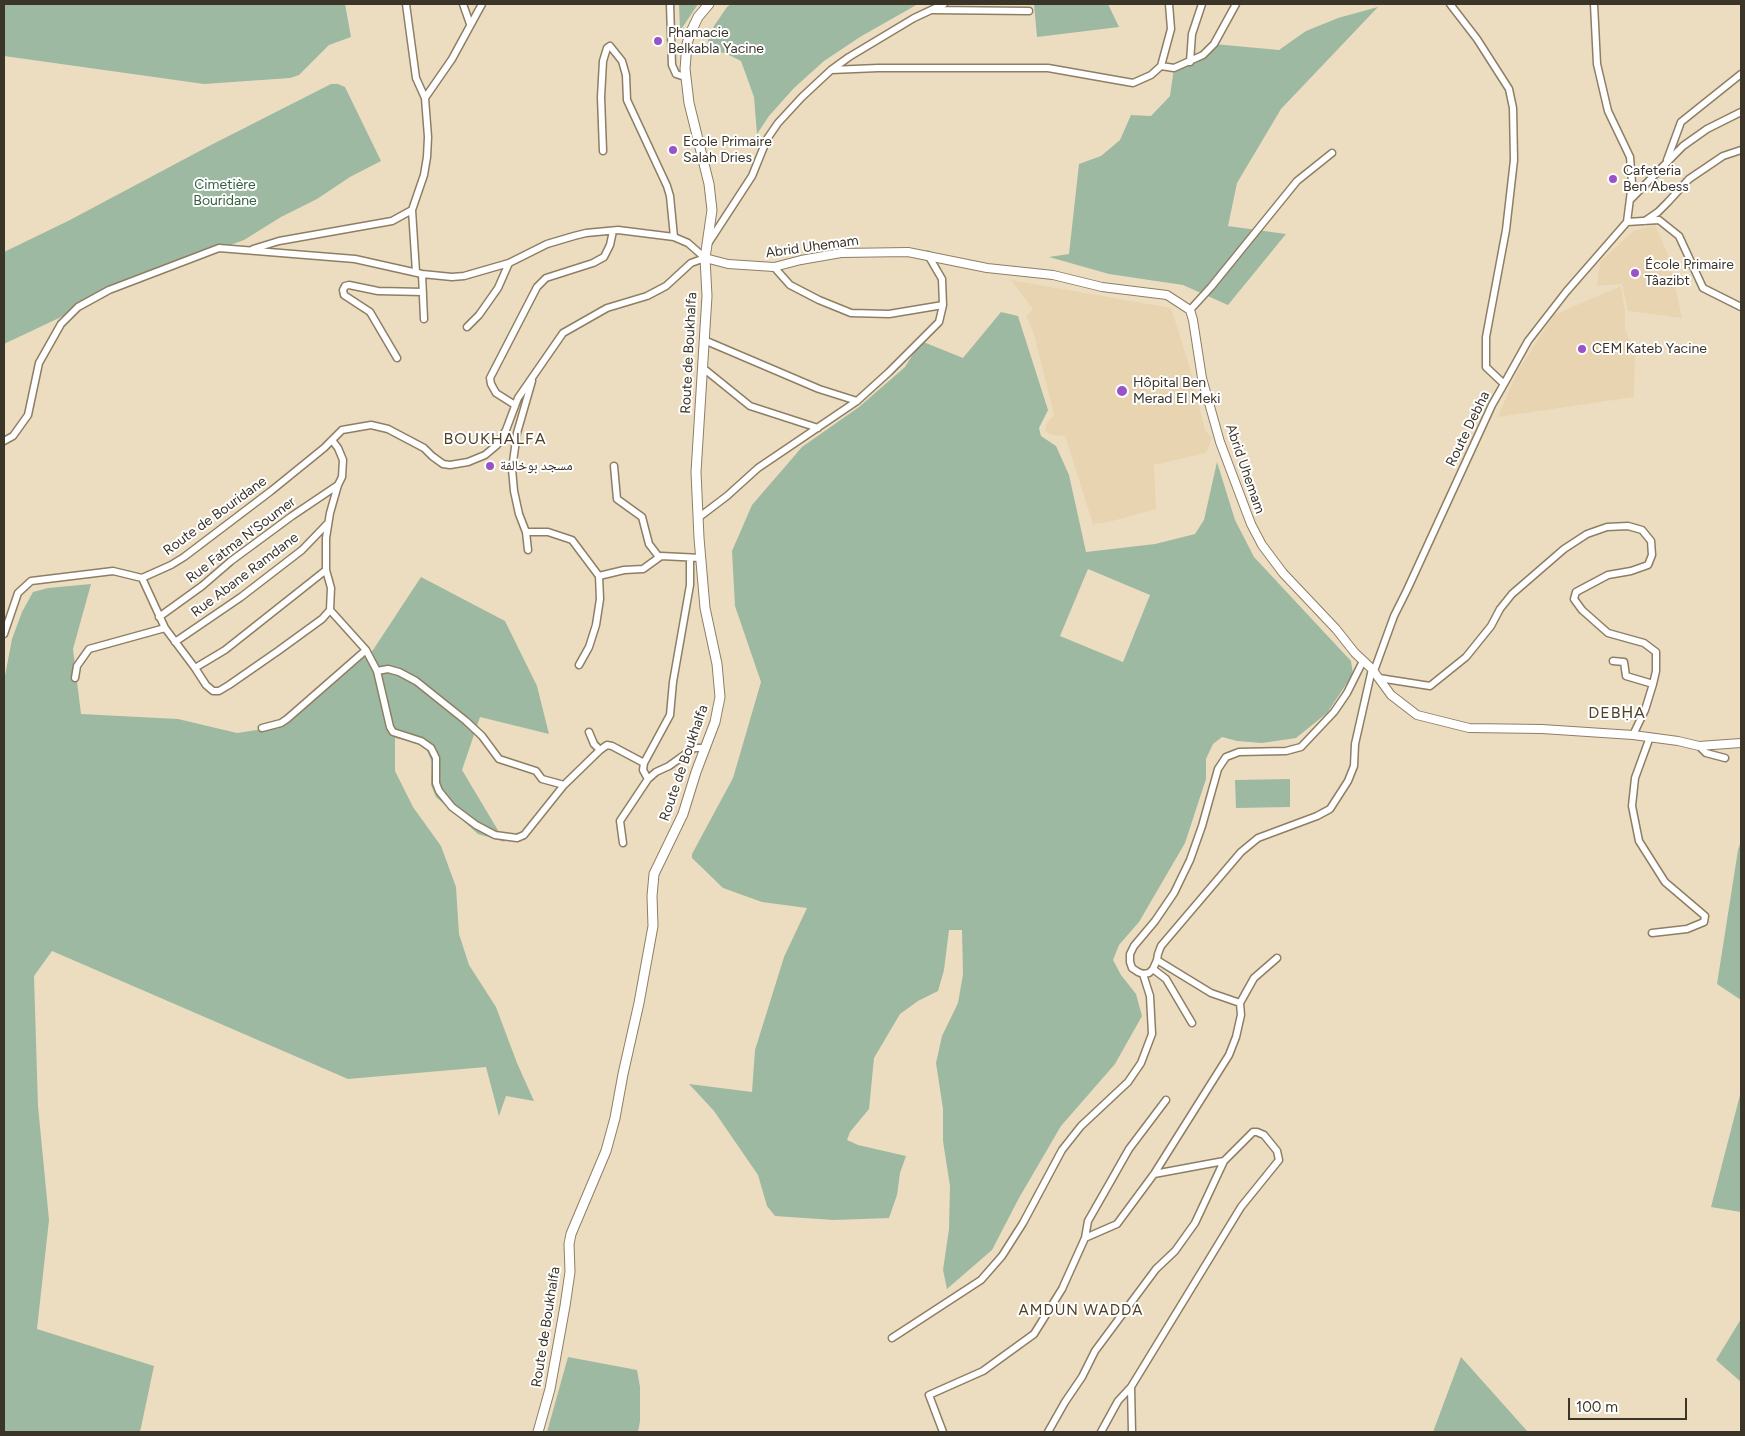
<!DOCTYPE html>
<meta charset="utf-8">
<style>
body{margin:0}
#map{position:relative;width:1745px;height:1436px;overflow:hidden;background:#edddc0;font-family:Figtree,sans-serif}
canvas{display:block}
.frame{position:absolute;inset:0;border:5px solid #3b3429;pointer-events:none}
.scale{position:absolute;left:1568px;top:1398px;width:119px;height:22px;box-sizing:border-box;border:2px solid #3b3429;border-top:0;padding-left:6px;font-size:15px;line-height:18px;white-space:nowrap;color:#3b3429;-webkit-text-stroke:4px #fff;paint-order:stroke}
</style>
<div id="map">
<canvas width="1745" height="1436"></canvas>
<div class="frame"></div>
<div class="scale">100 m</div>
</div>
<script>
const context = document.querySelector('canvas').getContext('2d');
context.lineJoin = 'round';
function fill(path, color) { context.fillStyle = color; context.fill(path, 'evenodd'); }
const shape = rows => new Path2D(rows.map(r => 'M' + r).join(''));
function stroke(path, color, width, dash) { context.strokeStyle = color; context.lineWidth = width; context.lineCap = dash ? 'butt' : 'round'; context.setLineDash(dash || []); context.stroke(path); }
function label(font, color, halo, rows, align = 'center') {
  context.font = font + ' Figtree,"Noto Naskh Arabic",sans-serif'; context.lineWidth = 4; context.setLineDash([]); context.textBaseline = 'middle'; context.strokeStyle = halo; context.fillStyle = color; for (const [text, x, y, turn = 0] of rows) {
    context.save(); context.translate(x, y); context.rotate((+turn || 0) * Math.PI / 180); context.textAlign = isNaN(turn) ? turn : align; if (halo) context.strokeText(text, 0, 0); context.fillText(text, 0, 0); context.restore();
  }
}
fill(shape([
 [1655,225,1669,257,1682,318,1628,311,1622,284,1597,286,1600,262,1633,231],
 [1011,280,1171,308,1190,368,1205,430,1212,438,1206,453,1154,465,1156,509,1109,522,1093,524,1065,436,1051,435,1045,431,1047,422,1054,415,1034,334,1026,316,1033,309],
 [1621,286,1625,311,1625,329,1635,353,1634,397,1498,417,1517,372,1554,315]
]), '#e8d4b0');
fill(shape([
 [4,4,345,4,351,37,329,45,299,75,290,78,204,84,4,56],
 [679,4,698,4,680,31],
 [731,4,918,4,860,37,824,61,794,88,769,116,757,134,754,97,741,61,725,53,707,51,708,40,714,26,727,7],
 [1034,4,1108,4,1119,27,1037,37],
 [1378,7,1281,109,1237,183,1228,226,1286,234,1228,305,1183,285,1109,274,1049,257,1069,254,1079,164,1101,156,1120,140,1131,115,1151,116,1170,96,1174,68,1190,62,1214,44,1279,50,1306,31,1338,18],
 [331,84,338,84,345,87,381,161,350,177,317,199,281,217,244,240,129,282,78,307,59,318,4,344,4,252,68,221,209,146],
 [1001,312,1018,316,1048,410,1039,428,1041,436,1056,446,1069,475,1086,552,1155,544,1195,534,1204,520,1217,462,1235,520,1254,557,1351,661,1353,674,1327,713,1296,738,1262,743,1237,741,1222,737,1213,744,1206,759,1206,779,1185,843,1139,922,1119,945,1113,960,1121,975,1136,994,1142,1016,1115,1064,1061,1126,1019,1198,992,1250,947,1289,943,1270,949,1229,950,1186,943,1141,943,1109,936,1063,942,1036,958,1003,963,974,962,930,949,930,944,970,938,991,918,1001,900,1014,874,1058,869,1109,850,1132,847,1140,858,1145,906,1156,900,1173,897,1195,889,1218,834,1220,775,1216,767,1206,758,1175,714,1111,689,1084,752,1092,755,1050,784,957,807,908,762,902,723,888,692,858,692,854,733,778,761,682,735,606,732,551,752,505,802,447,859,407,905,367,921,341,963,358],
 [1088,569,1150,595,1123,662,1060,636],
 [421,577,505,621,537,686,549,734,480,717,462,770,505,842,478,834,436,797,431,785,432,762,426,748,414,742,395,738,395,771,413,807,441,846,456,887,459,934,469,965,496,1007,517,1063,534,1101,506,1096,499,1116,486,1067,348,1079,52,951,34,976,38,1106,49,1220,37,1329,154,1366,140,1432,4,1432,4,681,12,639,22,612,33,592,48,588,91,584,73,649,81,714,178,719,237,733,283,726,309,705,373,650],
 [1290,779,1290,807,1236,808,1235,780],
 [1741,841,1741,1000,1717,984,1738,850],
 [1740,1095,1741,1095,1741,1212,1711,1207],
 [1741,1319,1741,1382,1716,1360],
 [568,1357,637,1370,640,1387,640,1421,638,1432,547,1432],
 [1461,1357,1528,1432,1433,1432]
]), '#9db9a2');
const minor = shape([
 [406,4,416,78,425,98],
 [463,4,470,24],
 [670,4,672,65,676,74,685,77],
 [1450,4,1477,39,1509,89,1513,108,1514,160,1506,230,1486,337,1486,367,1504,384],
 [933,10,1029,11],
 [1190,62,1192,34,1202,4],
 [1161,66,1171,29,1169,4],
 [831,70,878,68,1048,68,1133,83,1151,75,1161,66,1174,68,1203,55,1214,44,1236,4],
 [603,151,601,97,603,61,607,48,610,46,622,61,626,75,627,100,667,186,670,196,674,237],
 [1667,160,1681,122,1741,74],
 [1631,199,1683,146,1707,129,1741,112],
 [1645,221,1658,212,1668,202,1689,179,1723,156,1741,150],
 [1627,222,1659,220,1679,236,1703,288,1741,307],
 [709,242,752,176,767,139,778,123,802,97,831,70,849,57,914,18,944,4],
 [253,249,279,241,392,221,412,210],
 [774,267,790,285,819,300,851,313,889,314,943,305],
 [416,272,412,210,424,175,427,157,428,137,425,98,452,59,482,4],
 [422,274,424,319],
 [1190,310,1211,287,1297,181,1332,153],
 [467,327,479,315,498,288,509,263],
 [704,340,819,389,857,401],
 [397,358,370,312,344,295,343,290,345,286,349,285,378,291,423,292],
 [703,368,750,406,818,428],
 [515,405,496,393,491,384,490,378,537,287,546,278,593,263,604,257,610,245,613,231],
 [4,441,13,436,28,415,39,363,61,324,78,307,109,290,219,248,355,259,422,274,452,277,464,276,509,263,547,244,574,236,586,233,618,230,674,237,688,243,705,258,691,263,666,286,647,296,607,308,563,333,518,398,506,430,497,445,485,455,468,462,450,465,443,464,432,456,424,448,388,429,371,425,342,430,324,448,271,491,184,557,171,565,142,578,113,571,31,581,18,593,4,634],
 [614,466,617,499,642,517,649,544,659,557],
 [698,518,727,496,758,468,857,401,889,372,939,322,943,305,942,279,928,255],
 [526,532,548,532,572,540,599,576,600,599,596,625,589,647,579,665],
 [528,550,526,532,519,514,514,491,512,469,517,433,532,381],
 [690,559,690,585,673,682,670,715,644,763,643,770,648,779,656,772,669,766,694,748,706,748],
 [599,576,624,570,643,569,661,556,701,558],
 [142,578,165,628,195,668,206,685,213,691,219,691,229,685,278,651,322,619,330,610],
 [159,617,202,586,231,561,292,516,338,485],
 [175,642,241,597,302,550,328,523],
 [366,650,377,671,390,727,393,732,421,741,431,748,436,758,436,783,439,791,452,807,476,825,495,835,517,838,524,835,564,785,600,750],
 [1363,661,1347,693,1334,712,1301,747,1286,751,1239,752,1226,757,1218,769,1202,826,1190,860,1174,893,1155,921,1134,946,1130,954,1130,962,1132,968,1138,972,1143,974,1149,973,1153,969,1157,960,1158,954,1161,946,1241,852,1258,838,1317,816,1330,809,1348,781,1354,766,1355,744,1372,669],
 [1613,661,1624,662,1626,676,1653,684],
 [195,668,225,650,326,570],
 [377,671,388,669,399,672,416,681,466,721,482,736,499,759,536,771,542,779,564,785],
 [1374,671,1394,616,1407,590,1492,405,1504,384,1528,341,1566,292,1627,222,1632,183,1630,157,1608,111,1597,64,1594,4],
 [75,678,77,666,89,649,165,628],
 [1379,678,1430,686,1466,657,1491,626,1500,609,1512,594,1564,549,1587,534,1607,527,1628,526,1642,530,1651,541,1652,555,1648,565,1631,571,1608,575,1576,592,1574,599,1582,610,1608,633,1644,643,1656,652,1656,671,1653,684,1645,710,1633,735],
 [262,728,281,723,287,719,366,650,330,610,331,588,326,570,326,538,330,513,338,485,342,477,343,460,338,448,332,440],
 [589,732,594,744,600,750,607,745,612,746,644,763],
 [1650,737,1635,778,1632,806,1639,841,1665,882,1705,916,1704,922,1687,929,1652,933],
 [1699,746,1706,753,1725,758],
 [623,843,620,821,648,779],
 [1153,969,1166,979,1192,1023],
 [1240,1003,1254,978,1277,958],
 [1085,1238,1117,1224,1154,1174,1229,1055,1236,1037,1241,1015,1240,1003,1211,993,1157,960],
 [892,1338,981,1280,1002,1256,1023,1223,1062,1150,1081,1126,1128,1082,1141,1063,1152,1034,1150,996,1143,974],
 [1131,1387,1132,1432],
 [943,1432,929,1395,983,1371,1034,1334,1062,1289,1085,1238,1088,1221,1108,1186,1129,1149,1166,1100],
 [1048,1432,1065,1402,1082,1377,1095,1351,1156,1269,1175,1251,1195,1223,1224,1161],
 [1101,1432,1118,1401,1131,1387,1241,1207,1279,1160,1277,1151,1264,1135,1257,1132,1253,1132,1224,1161,1154,1174]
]);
const tertiary = shape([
 [705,258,728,264,774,267,801,260,841,253,908,252,987,268,1053,275,1102,287,1167,295,1190,310,1193,320,1202,378,1220,442,1251,524,1262,545,1283,573,1336,629,1355,653,1372,669,1391,695,1417,715,1469,728,1542,729,1633,735,1678,741,1699,746,1741,743]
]);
const secondary = shape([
 [538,1432,550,1389,565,1306,570,1272,569,1244,571,1234,606,1151,615,1118,623,1074,639,1003,653,926,652,896,654,874,683,814,696,772,715,722,720,697,717,664,705,608,699,538,696,472,707,296,705,258,712,210,709,184,689,103,685,69,687,44,690,34,698,17,709,4]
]);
stroke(minor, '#8e7e64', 9);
stroke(tertiary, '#8e7e64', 10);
stroke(secondary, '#8e7e64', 11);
stroke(minor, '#fff', 6);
stroke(tertiary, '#fff', 8);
stroke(secondary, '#fff', 9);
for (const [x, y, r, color] of [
 [658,41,5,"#9953c8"],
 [673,150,5,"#9953c8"],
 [1613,179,5,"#9953c8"],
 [1635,273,5,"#9953c8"],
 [1582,349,5,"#9953c8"],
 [1122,391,6,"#9953c8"],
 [490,466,5,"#9953c8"]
]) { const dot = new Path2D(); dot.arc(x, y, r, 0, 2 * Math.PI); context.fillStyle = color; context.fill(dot); stroke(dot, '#fff', 2); }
label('14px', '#3b3429', '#fff', [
 ["Phamacie",668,33],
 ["Belkabla Yacine",668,49],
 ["Ecole Primaire",683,142],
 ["Salah Dries",683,158],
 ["Cafeteria",1623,171],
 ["Ben Abess",1623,187],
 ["École Primaire",1645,265],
 ["Tâazibt",1645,281],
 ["CEM Kateb Yacine",1592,349],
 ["Hôpital Ben",1133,383],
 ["Merad El Meki",1133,399],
 ["مسجد بوخالفة",500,466]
], 'left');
label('14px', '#32613e', '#fff', [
 ["Cimetière",225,185],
 ["Bouridane",225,201]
]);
label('14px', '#3b3429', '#fff', [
 ["Abrid Uhemam",812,247,-8],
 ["Route de Boukhalfa",689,353,-87],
 ["Route Debha",1468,429,-64],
 ["Abrid Uhemam",1245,469,71],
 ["Route de Bouridane",215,516,-36],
 ["Rue Fatma N'Soumer",241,540,-37],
 ["Rue Abane Ramdane",245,575,-37],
 ["Route de Boukhalfa",684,763,-71],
 ["Route de Boukhalfa",546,1327,-81]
]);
context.letterSpacing = '1px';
label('15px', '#4f4129', '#fff', [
 ["AMDUN WADDA",1081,1311]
]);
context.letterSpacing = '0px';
context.letterSpacing = '1px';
label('16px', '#4f4129', '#fff', [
 ["BOUKHALFA",495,439],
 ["DEBḤA",1617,713]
]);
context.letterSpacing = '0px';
</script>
